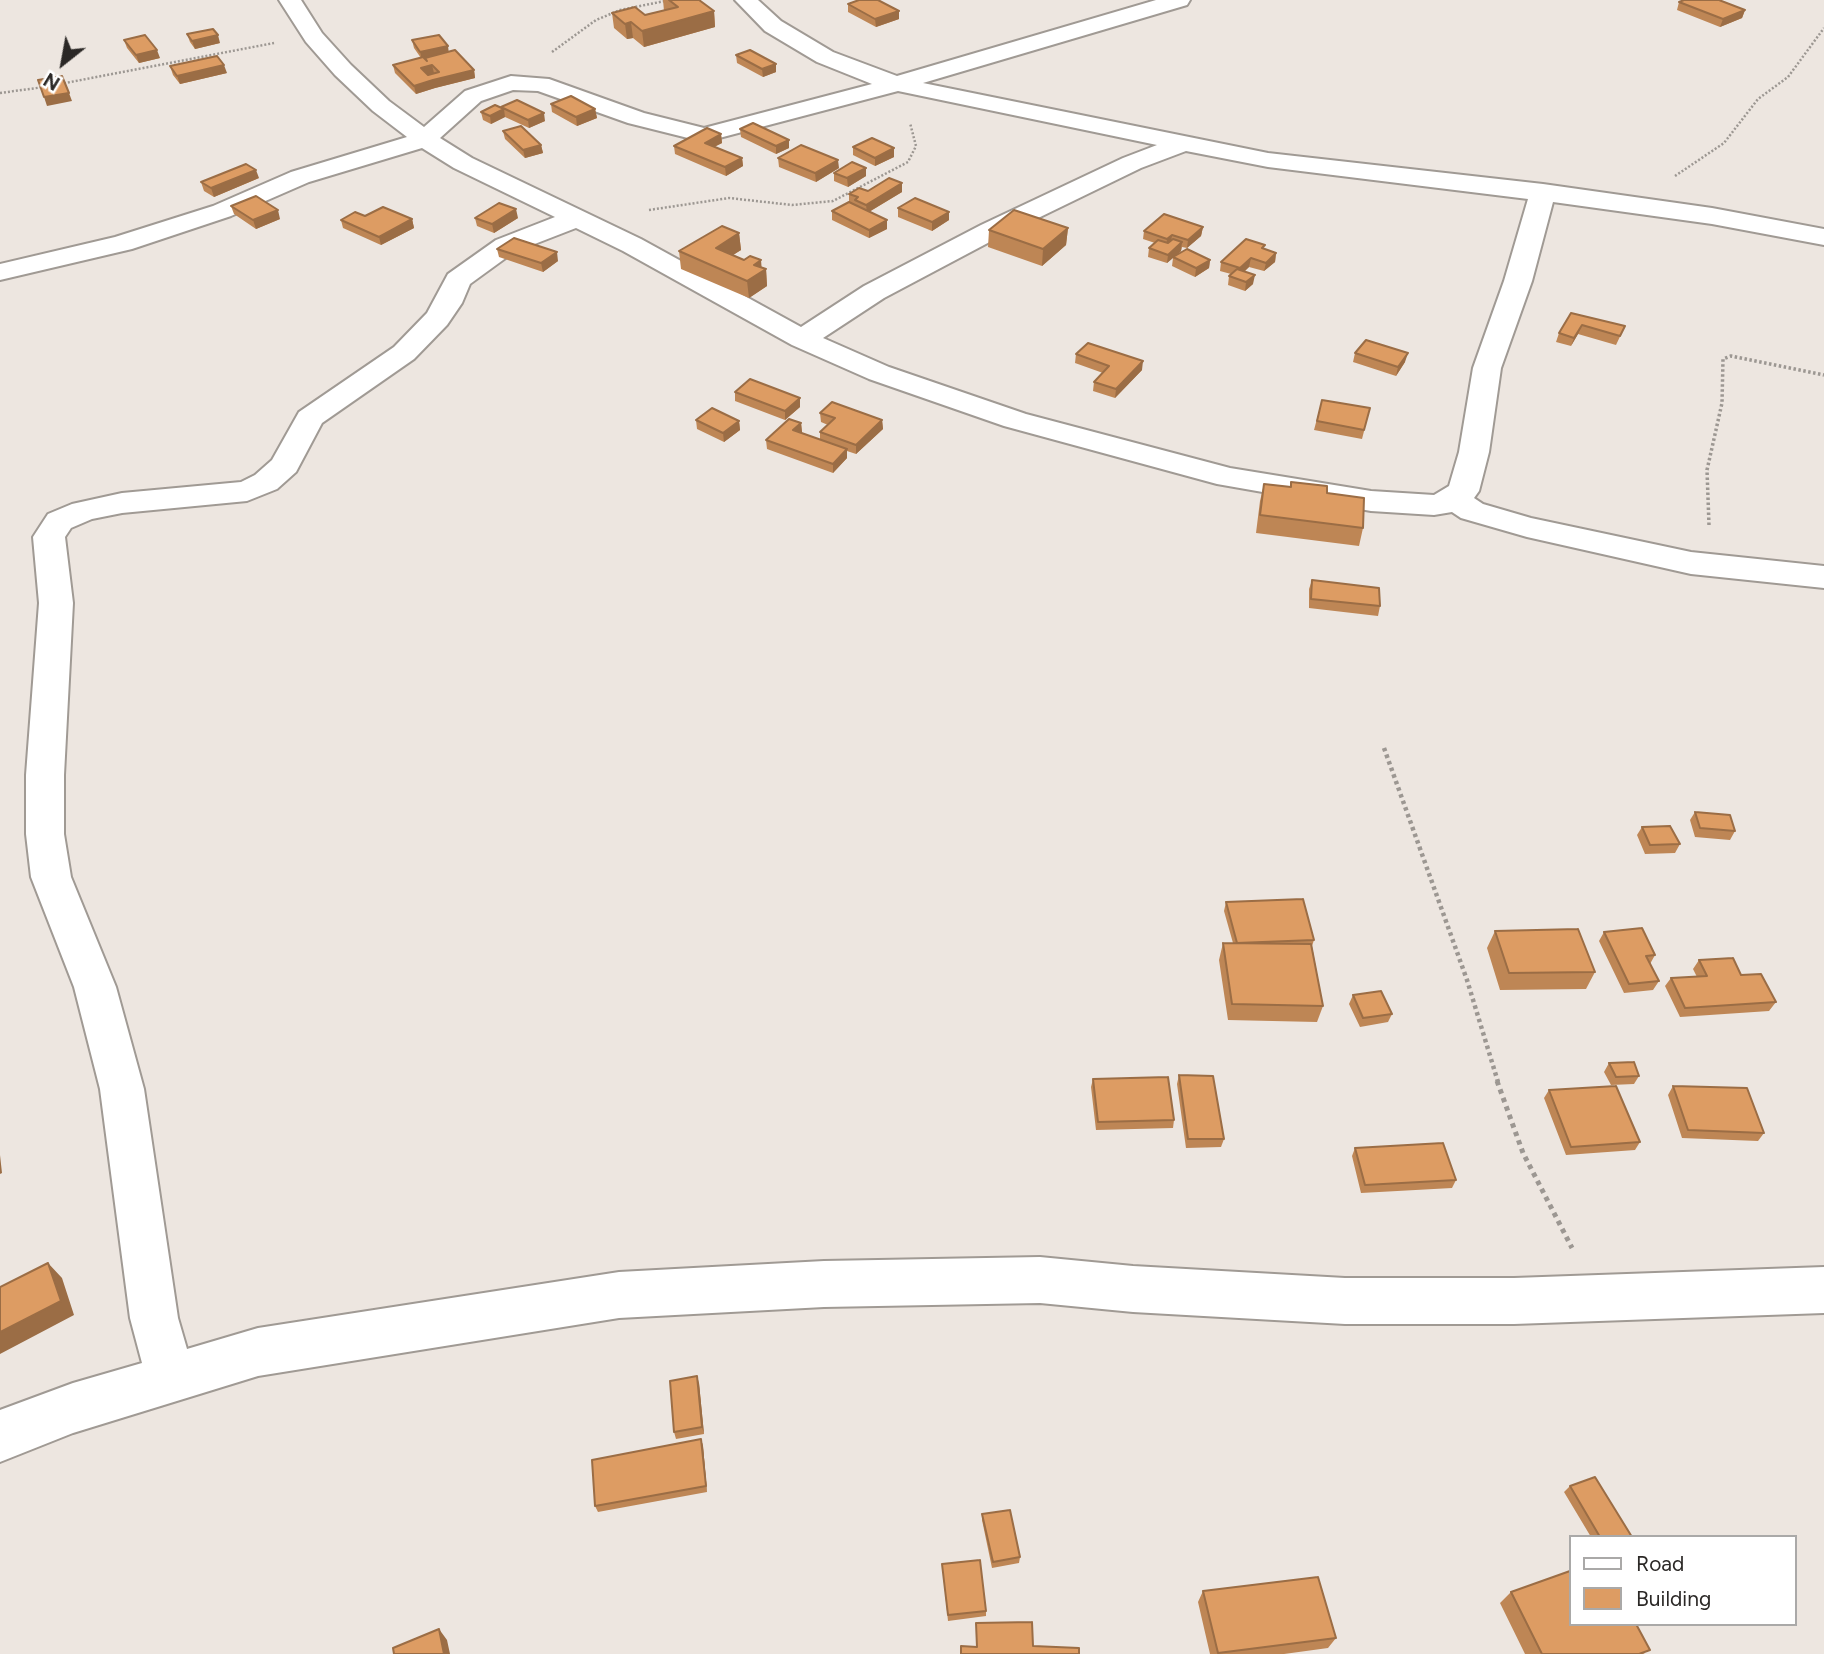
<!DOCTYPE html>
<style>
body{margin:0}
#map{position:relative;width:1824px;height:1654px;overflow:hidden;background:#ede6e0;font-family:Figtree,sans-serif}
canvas{display:block}
.legend{position:absolute;left:1569px;top:1535px;width:228px;height:91px;box-sizing:border-box;background:#fff;border:2px solid #aaa9a8;margin:0;padding:9px 12px;list-style:none;font-size:21px;color:#2b2826}
.legend li{display:flex;align-items:center;gap:14px;height:35px}
.legend b{width:35px;border:2px solid #aaa9a8}
.north{position:absolute;left:28px;top:28px;width:70px;height:70px;-webkit-text-stroke:5px #fff;paint-order:stroke;rotate:211deg;font-size:19px;font-weight:700;line-height:28px;text-align:center;color:#2b2826}
.north::after{content:'';display:block;margin:auto;width:24px;height:32px;background:#2b2826;clip-path:polygon(50% 0,100% 100%,50% 72%,0 100%)}
</style>
<div id="map">
<canvas width="1824" height="1654"></canvas>
<ul class="legend">
<li><b style="height:9px;background:#fff"></b>Road</li>
<li><b style="height:19px;background:#dd9c63"></b>Building</li>
</ul>
<div class="north">N</div>
</div>
<script>
const context = document.querySelector('canvas').getContext('2d');
context.lineJoin = 'round';
const shape = rows => new Path2D(rows.map(r => 'M' + r).join(''));
function stroke(path, color, width, dash) { context.strokeStyle = color; context.lineWidth = width; context.lineCap = dash ? 'butt' : 'round'; context.setLineDash(dash || []); context.stroke(path); }
function fill(path, color) { context.fillStyle = color; context.fill(path, 'evenodd'); }
const minor = shape([
 [279,0,301,0,322,33,351,65,389,101,424,127,465,91,511,76,549,79,644,113,704,128,872,84,817,62,765,31,735,0,758,0,781,21,833,52,897,76,1156,0,1190,0,1187,5,923,83,1268,153,1543,184,1712,208,1824,229,1824,245,1712,224,1553,202,1532,281,1501,368,1489,452,1479,491,1474,498,1483,504,1531,518,1691,552,1824,566,1824,588,1691,574,1527,537,1461,518,1452,512,1434,515,1371,511,1217,484,1004,426,869,379,792,345,623,251,576,228,514,252,470,284,462,303,447,325,414,359,322,423,296,472,277,489,247,501,122,513,92,519,71,528,65,537,73,603,64,775,64,834,71,877,116,987,144,1089,178,1318,187,1349,258,1328,619,1272,824,1261,1040,1257,1133,1266,1345,1278,1514,1278,1824,1267,1824,1313,1514,1324,1345,1324,1133,1312,1040,1303,824,1307,619,1318,258,1376,73,1433,0,1462,0,1410,73,1383,142,1363,130,1318,100,1089,74,987,31,877,26,834,26,775,39,603,33,537,48,514,72,504,122,493,241,482,255,475,272,460,299,412,394,347,427,313,448,274,496,240,555,217,454,168,422,148,309,182,231,216,132,249,0,280,0,264,115,237,213,206,291,172,407,137,373,111,335,75,306,42,279,0],
 [513,90,538,91,628,123,704,142,898,91,1157,145,1123,158,981,225,864,286,801,327,641,239,472,158,440,138,481,101,513,90],
 [1186,151,1268,167,1528,199,1504,281,1473,368,1459,452,1449,486,1434,495,1371,491,1230,468,1026,414,889,367,823,338,884,298,999,237,1141,168,1186,151]
]);
stroke(minor, '#a09a94', 4);
stroke(shape([
 [552,52,596,20,620,10,670,0],
 [60,84,274,43],
 [0,93,44,87],
 [1675,176,1724,143,1758,99,1788,77,1824,28],
 [649,210,729,198,792,205,833,201,908,162,916,146,910,123]
]), '#9c9792', 2.5, [2, 2]);
stroke(shape([
 [1709,525,1707,470,1722,403,1723,359,1731,356,1824,375]
]), '#9c9792', 3.5, [2.5, 2.5]);
stroke(shape([
 [1384,748,1467,980,1498,1082]
]), '#9c9792', 4.5, [3.5, 3.5]);
stroke(shape([
 [1497,1081,1523,1153,1572,1248]
]), '#9c9792', 5, [4.5, 4.5]);
fill(minor, '#fff');
fill(shape([
 [663,0,699,0,714,11,715,27,644,47,633,38,627,39,614,28,612,13,645,15,664,11],
 [1679,2,1745,10,1742,18,1720,27,1677,10],
 [848,4,899,11,899,19,876,27,848,12],
 [187,34,220,43,195,49,190,42],
 [124,40,160,58,139,63,127,48],
 [412,40,449,52,474,70,475,78,435,88,416,94,395,73,393,65,421,58,414,48],
 [736,55,776,64,776,72,763,77,737,63],
 [170,66,227,73,180,84,173,75],
 [551,104,595,109,597,118,577,126,552,112],
 [495,105,545,121,529,128,505,117,491,124,483,120,481,112],
 [740,129,789,148,776,154,741,137],
 [503,131,541,145,543,153,525,158,505,139],
 [721,134,722,143,714,147,742,158,743,166,726,176,675,154,674,146],
 [853,147,894,148,894,157,875,166,853,155],
 [778,158,839,168,816,182,779,167],
 [834,173,866,176,848,187,834,181],
 [259,178,214,197,204,191,201,182],
 [902,183,902,192,869,212,887,220,887,229,869,238,832,220,832,211,855,205,849,202,849,194,868,191],
 [231,206,280,219,256,229,234,214],
 [898,208,949,220,932,231,898,217],
 [365,216,412,219,414,228,381,245,343,228,341,220],
 [475,218,518,218,494,233,477,226],
 [1203,227,1201,236,1187,248,1182,247,1181,251,1175,257,1210,260,1209,268,1195,277,1172,266,1173,258,1167,263,1148,257,1149,248,1155,243,1143,239,1144,231],
 [1068,228,1066,245,1042,266,988,247,989,230],
 [739,233,741,250,733,255,766,269,767,286,749,298,681,269,679,251],
 [497,249,558,261,543,272,499,257],
 [1264,249,1276,253,1275,262,1264,271,1249,267,1244,272,1253,284,1245,291,1228,285,1229,276,1231,274,1220,271,1221,262],
 [1571,313,1625,326,1616,345,1578,334,1571,346,1556,342,1559,333],
 [1355,353,1405,362,1396,376,1353,362],
 [1076,354,1142,370,1115,398,1093,391,1094,382,1103,373,1075,363],
 [735,392,800,407,785,420,735,401],
 [1322,400,1370,408,1362,439,1314,430],
 [820,413,882,420,883,429,856,454,847,451,847,458,833,473,767,449,766,440,801,423,802,432,801,433,820,440,820,432,828,425,821,422],
 [696,420,739,421,740,430,724,442,697,429],
 [1264,484,1327,493,1363,528,1359,546,1256,533,1260,501],
 [1312,580,1380,606,1378,616,1309,608,1309,589],
 [1695,812,1735,831,1730,840,1695,837,1690,820],
 [1642,827,1680,844,1675,853,1645,854,1637,835],
 [1226,902,1314,940,1312,946,1323,1006,1317,1022,1228,1020,1219,960,1223,943,1233,943,1224,911],
 [1495,931,1595,972,1586,989,1500,990,1487,948],
 [1604,932,1655,955,1650,964,1659,981,1653,990,1624,993,1599,941],
 [1699,960,1741,975,1776,1002,1769,1011,1680,1017,1665,986,1671,978,1697,977,1693,969],
 [1353,995,1392,1014,1388,1022,1360,1027,1349,1004],
 [1609,1063,1639,1076,1634,1084,1611,1085,1604,1072],
 [1179,1075,1224,1139,1221,1147,1186,1148,1177,1084],
 [1093,1079,1174,1120,1173,1128,1096,1130,1091,1087],
 [1673,1086,1764,1133,1758,1141,1682,1138,1668,1095],
 [1549,1090,1640,1142,1635,1150,1566,1155,1544,1098],
 [1355,1148,1456,1180,1452,1188,1361,1193,1352,1156],
 [699,1383,704,1434,676,1439,674,1432],
 [701,1439,703,1446,707,1492,598,1512,595,1506],
 [1570,1486,1632,1537,1591,1537,1564,1492],
 [982,1514,1020,1557,1019,1563,992,1568,982,1520],
 [942,1564,986,1611,986,1616,948,1621],
 [1203,1591,1336,1638,1328,1648,1284,1654,1210,1654,1198,1602],
 [1511,1592,1645,1654,1525,1654,1500,1603]
]), '#be8655');
fill(shape([
 [1745,10,1742,18,1720,27,1723,19],
 [714,11,715,27,644,47,642,31],
 [899,11,899,19,876,27,875,19],
 [631,22,633,38,627,39,625,24],
 [218,35,220,43,195,49,192,41],
 [448,46,449,54,422,60,420,52],
 [157,50,160,58,139,63,136,55],
 [776,64,776,72,763,77,762,69],
 [224,65,227,73,180,84,177,76],
 [432,65,434,73,423,76,421,68],
 [474,70,475,78,435,88,416,94,414,86,433,80],
 [69,93,72,101,47,106,44,97],
 [504,109,505,117,491,124,490,116],
 [595,109,597,118,577,126,576,117],
 [544,113,545,121,529,128,528,120],
 [721,134,722,143,706,151,705,143],
 [789,140,789,148,776,154,776,146],
 [541,145,543,153,525,158,523,150],
 [894,148,894,157,875,166,875,158],
 [742,158,743,166,726,176,725,167],
 [838,160,839,168,816,182,815,173],
 [866,168,866,176,848,187,847,178],
 [256,170,259,178,214,197,211,188],
 [902,183,902,192,867,213,866,205],
 [516,209,518,218,494,233,492,224],
 [278,210,280,219,256,229,253,220],
 [949,212,949,220,932,231,932,222],
 [412,219,414,228,381,245,379,237],
 [887,220,887,229,869,238,869,230],
 [1203,227,1201,236,1187,248,1188,240],
 [1068,228,1066,245,1042,266,1043,249],
 [739,233,741,250,717,265,716,248],
 [1172,235,1171,243,1166,247,1167,239],
 [1182,242,1181,251,1167,263,1168,255],
 [557,252,558,261,543,272,541,263],
 [1276,253,1275,262,1264,271,1266,263],
 [1251,258,1249,267,1238,277,1240,268],
 [761,260,762,272,766,269,767,286,749,298,747,281,754,265],
 [1210,260,1209,268,1195,277,1196,268],
 [1255,275,1253,284,1245,291,1246,282],
 [1582,325,1578,334,1571,346,1574,338],
 [1408,353,1405,362,1396,376,1398,367],
 [1143,361,1142,370,1115,398,1116,389],
 [800,398,800,407,785,420,785,411],
 [882,420,883,429,856,454,856,445],
 [739,421,740,430,724,442,723,433],
 [801,423,802,432,794,439,793,430],
 [847,449,847,458,833,473,833,464],
 [0,1155,2,1173,0,1174],
 [48,1263,62,1278,74,1315,0,1354,0,1332],
 [697,1376,699,1383,704,1434,702,1427],
 [701,1439,703,1446,707,1492,706,1486],
 [439,1629,447,1640,450,1654,444,1654]
]), '#9b6d45');
const building = shape([
 [669,0,699,0,714,11,642,31,631,22,625,24,612,13,635,7,645,15,678,7,669,0],
 [859,0,878,0,899,11,875,19,848,4,859,0],
 [1684,0,1719,0,1745,10,1723,19,1679,2,1684,0],
 [213,29,218,35,192,41,187,34,213,29],
 [145,35,157,50,136,55,124,40,145,35],
 [439,35,448,46,420,52,412,40,439,35],
 [455,50,474,70,433,80,414,86,393,65,423,57,427,61,425,58,455,50],
 [432,65,439,72,428,75,421,68,432,65],
 [750,50,776,64,762,69,736,55,750,50],
 [217,56,224,65,177,76,170,66,217,56],
 [62,76,69,93,44,97,38,80,62,76],
 [571,96,595,109,576,117,551,104,571,96],
 [517,100,544,113,528,120,501,107,517,100],
 [495,105,504,109,490,116,481,112,495,105],
 [753,123,789,140,776,146,740,129,753,123],
 [521,126,541,145,523,150,503,131,521,126],
 [707,128,721,134,705,143,742,158,725,167,674,146,707,128],
 [872,138,894,148,875,158,853,147,872,138],
 [801,145,838,160,815,173,778,158,801,145],
 [852,162,866,168,847,178,834,173,852,162],
 [246,164,256,170,211,188,201,182,246,164],
 [889,178,902,183,866,205,855,200,858,197,849,194,859,188,868,191,889,178],
 [256,196,278,210,253,220,231,206,256,196],
 [915,198,949,212,932,222,898,208,915,198],
 [849,202,887,220,869,230,832,211,849,202],
 [499,203,516,209,492,224,475,218,499,203],
 [383,207,412,219,379,237,341,220,355,212,365,216,383,207],
 [1014,210,1068,228,1043,249,989,230,1014,210],
 [1164,214,1203,227,1188,240,1172,235,1167,239,1144,231,1164,214],
 [722,226,739,233,716,248,744,260,750,256,761,260,754,265,766,269,747,281,679,251,722,226],
 [514,238,557,252,541,263,497,249,514,238],
 [1173,239,1182,242,1168,255,1149,248,1158,240,1168,243,1173,239],
 [1246,239,1265,245,1262,248,1276,253,1266,263,1251,258,1240,268,1221,262,1246,239],
 [1187,249,1210,260,1196,268,1173,257,1187,249],
 [1237,269,1255,275,1246,282,1229,276,1237,269],
 [1571,313,1625,326,1620,336,1582,325,1574,338,1559,333,1571,313],
 [1366,340,1408,353,1398,367,1355,353,1366,340],
 [1088,343,1143,361,1116,389,1094,382,1109,366,1076,354,1088,343],
 [750,379,800,398,785,411,735,392,750,379],
 [1322,400,1370,408,1364,430,1317,421,1322,400],
 [832,402,882,420,856,445,820,432,835,418,820,413,832,402],
 [712,408,739,421,723,433,696,420,712,408],
 [789,419,801,423,793,430,847,449,833,464,766,440,789,419],
 [1291,482,1327,486,1327,493,1364,498,1363,528,1260,515,1264,484,1291,487,1291,482],
 [1312,580,1379,588,1380,606,1311,599,1312,580],
 [1695,812,1730,815,1735,831,1700,828,1695,812],
 [1670,826,1680,844,1650,845,1642,827,1670,826],
 [1303,899,1314,940,1237,943,1226,902,1303,899],
 [1642,928,1655,955,1646,956,1659,981,1629,984,1604,932,1642,928],
 [1578,929,1595,972,1509,973,1495,931,1578,929],
 [1223,943,1311,944,1323,1006,1232,1004,1223,943],
 [1733,958,1741,975,1761,974,1776,1002,1685,1008,1671,978,1707,976,1699,960,1733,958],
 [1381,991,1392,1014,1363,1018,1353,995,1381,991],
 [1634,1062,1639,1076,1616,1077,1609,1063,1634,1062],
 [1179,1075,1213,1076,1224,1139,1188,1139,1179,1075],
 [1168,1077,1174,1120,1098,1122,1093,1079,1168,1077],
 [1616,1086,1640,1142,1571,1147,1549,1090,1616,1086],
 [1673,1086,1747,1088,1764,1133,1688,1130,1673,1086],
 [1443,1143,1456,1180,1365,1185,1355,1148,1443,1143],
 [48,1263,61,1301,0,1332,0,1287,48,1263],
 [697,1376,702,1427,674,1432,670,1381,697,1376],
 [701,1439,706,1486,595,1506,592,1460,701,1439],
 [1595,1477,1632,1537,1600,1537,1570,1486,1595,1477],
 [1010,1510,1020,1557,993,1562,982,1514,1010,1510],
 [980,1560,986,1611,948,1615,942,1564,980,1560],
 [1570,1571,1570,1624,1636,1624,1650,1650,1639,1654,1542,1654,1511,1592,1570,1571],
 [1318,1577,1336,1638,1218,1653,1203,1591,1318,1577],
 [1032,1622,1033,1646,1079,1648,1079,1654,961,1654,961,1646,977,1647,976,1623,1032,1622],
 [439,1629,444,1654,394,1654,393,1648,439,1629]
]);
fill(building, '#dd9c63');
stroke(building, '#9b6d45', 2);
</script>
